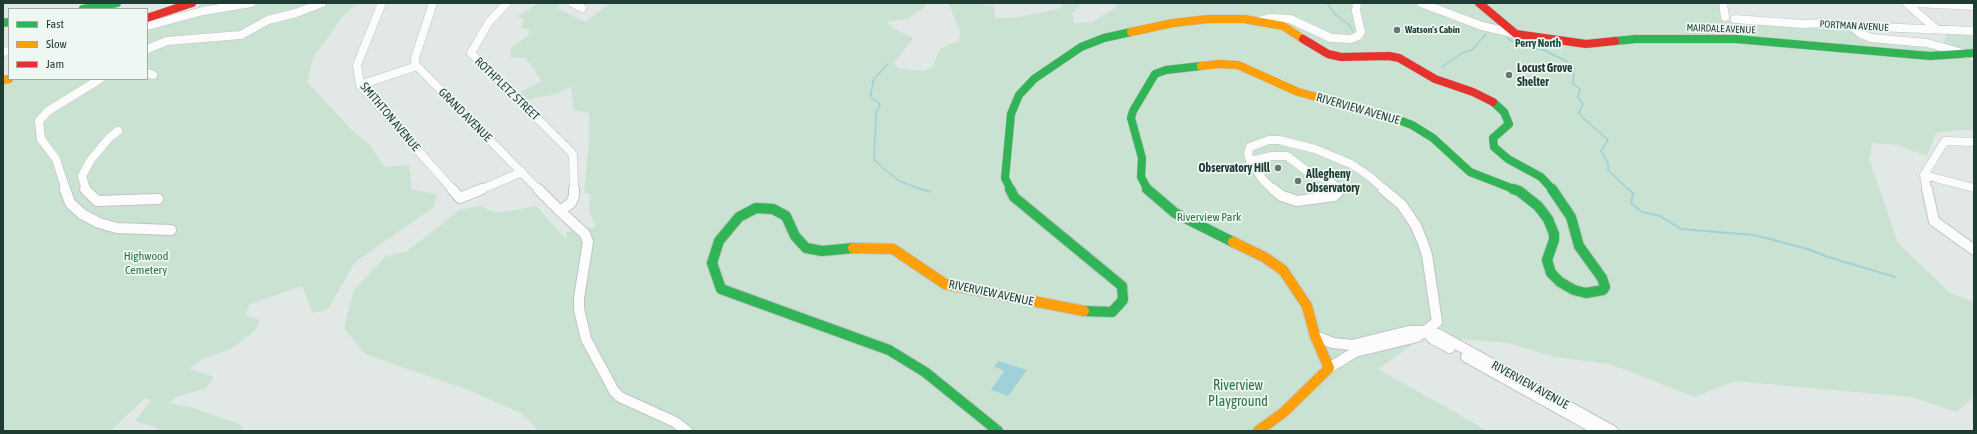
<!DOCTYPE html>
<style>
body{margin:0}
#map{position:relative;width:1977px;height:434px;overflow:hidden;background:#e2e8e5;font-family:"Asap Condensed",sans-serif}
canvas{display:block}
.frame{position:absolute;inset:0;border:4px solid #1f3c34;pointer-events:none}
.legend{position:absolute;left:8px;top:8px;width:140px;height:72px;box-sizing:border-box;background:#eff7f3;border:1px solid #9caca7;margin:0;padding:5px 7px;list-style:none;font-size:12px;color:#1f3c34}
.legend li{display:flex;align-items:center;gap:8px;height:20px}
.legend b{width:20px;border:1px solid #9caca7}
</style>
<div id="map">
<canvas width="1977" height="434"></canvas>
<div class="frame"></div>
<ul class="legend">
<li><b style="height:5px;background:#30b455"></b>Fast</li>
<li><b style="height:5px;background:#ff9f0a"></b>Slow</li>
<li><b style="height:5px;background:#e5322d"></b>Jam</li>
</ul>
</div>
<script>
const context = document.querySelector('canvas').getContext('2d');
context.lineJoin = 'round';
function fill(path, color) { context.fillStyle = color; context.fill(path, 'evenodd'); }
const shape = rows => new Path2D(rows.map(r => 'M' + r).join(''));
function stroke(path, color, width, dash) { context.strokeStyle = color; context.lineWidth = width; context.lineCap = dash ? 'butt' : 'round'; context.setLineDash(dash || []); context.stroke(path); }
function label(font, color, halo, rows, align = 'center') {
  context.font = font + ' "Asap Condensed",sans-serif'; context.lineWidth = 3.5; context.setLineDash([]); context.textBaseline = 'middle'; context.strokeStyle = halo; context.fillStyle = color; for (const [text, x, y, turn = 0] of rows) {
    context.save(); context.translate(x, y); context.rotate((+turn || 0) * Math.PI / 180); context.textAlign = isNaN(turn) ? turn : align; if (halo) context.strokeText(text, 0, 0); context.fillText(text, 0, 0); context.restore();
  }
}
fill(shape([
 [201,3,358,3,343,16,313,58,307,82,352,130,369,144,385,167,409,165,412,190,437,194,433,208,355,262,328,309,313,313,302,286,250,304,245,315,259,320,258,326,252,333,230,349,203,359,189,369,214,377,206,388,176,397,168,403,190,407,242,425,242,431,156,431,157,428,135,421,151,400,145,398,111,431,3,431,3,84,18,79,147,79,147,27,193,13],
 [538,3,563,3,557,8,585,22,611,3,925,3,924,8,907,19,887,22,893,28,913,38,894,63,898,68,923,71,932,68,939,51,949,44,959,42,960,32,949,4,952,3,975,3,994,6,995,18,1014,18,1062,8,1059,3,1078,3,1080,7,1072,13,1074,23,1092,22,1117,7,1116,3,1722,3,1724,20,1799,26,1842,25,1866,41,1926,44,1961,53,1974,62,1974,130,1959,130,1936,133,1927,156,1898,145,1872,143,1869,159,1898,243,1950,293,1974,302,1974,397,1956,412,1912,397,1734,381,1695,397,1610,364,1554,357,1509,343,1458,339,1439,326,1378,369,1488,431,539,431,521,413,468,390,365,354,344,328,354,290,386,256,407,251,460,210,480,206,497,213,536,206,566,239,567,232,596,227,589,211,590,194,584,193,589,141,589,113,574,110,571,86,556,94,525,100,518,93,542,81,525,57,510,58,511,48,529,35,529,29,521,28,524,20,518,16],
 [1946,32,1974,33,1974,51,1966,52,1944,45]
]), '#cae2d1');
fill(shape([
 [999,361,1027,370,1008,396,991,390,1004,371,994,366]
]), '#a0d1d8');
stroke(shape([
 [1327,3,1335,14,1348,24,1353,31],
 [1507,38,1518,45,1544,50,1568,62,1574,68,1573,84,1580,89,1578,97,1583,104,1579,112,1581,116,1608,140,1601,151,1608,162,1608,170,1629,190],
 [888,64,874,79,870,97,880,104,876,114,874,160,899,181,923,190],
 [1442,67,1462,53,1472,50,1486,34]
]), '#a0d1d8', 1.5);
stroke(shape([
 [921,189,930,192],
 [1629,189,1633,194,1631,203,1642,212,1660,216,1681,229,1754,235,1808,249,1828,257,1895,277]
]), '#a0d1d8', 2);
const streetFar1 = shape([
 [382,3,357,65,360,85,453,190],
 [433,3,415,58,415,64,539,190],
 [507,3,489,22,471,53,570,151,573,155,574,190],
 [572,3,582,8],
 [1421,3,1482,26,1516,34],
 [1723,3,1725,17],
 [1906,3,1936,29],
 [1916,3,1974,6],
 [1735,19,1803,24,1826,23,1851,26,1974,31],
 [1259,21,1271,18,1290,19,1331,38,1351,39,1358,36,1361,32,1356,11,1357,3],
 [147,26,203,11,251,3],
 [1851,26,1861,34,1871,38,1927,43,1966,54],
 [147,49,167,41,241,35,268,20,296,13,322,3],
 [3,52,9,51],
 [147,73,153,75],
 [360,85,417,66],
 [1250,161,1264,181,1274,190],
 [1250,161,1248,153,1250,147,1269,140,1279,140,1315,149,1351,164,1369,176,1385,190],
 [1250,161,1272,156,1287,156,1308,172,1327,180,1337,187,1338,190],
 [1924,175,1974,188],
 [66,190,56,159,41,139,39,121,48,111,100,79],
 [86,190,82,176,90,161,109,138,118,131],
 [480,190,522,172],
 [1927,190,1924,175,1945,141,1974,142]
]);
const street = shape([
 [65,189,70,203,82,214,99,223,117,228,171,230],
 [85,189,97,201,158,199],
 [452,189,460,198,482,189],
 [538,189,560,211],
 [574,189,574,196,571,203,560,211,585,234,588,242,579,298,579,309,586,339,614,391,620,397,675,422,687,431],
 [1273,189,1282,196,1297,201,1334,196,1338,192,1337,189],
 [1927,189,1934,221,1974,250],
 [1426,332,1433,339,1450,348],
 [1315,336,1333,343,1352,345,1409,331,1425,331,1438,334,1613,431],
 [1466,357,1599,431],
 [1329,368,1355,352,1417,337,1437,322,1427,255,1423,243,1416,226,1402,205,1383,189]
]);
const fastFar1 = shape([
 [83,9,117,3],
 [3,23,9,22],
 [1615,41,1636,39,1736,39,1930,56,1974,53],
 [1493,102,1504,112,1509,124,1493,138,1494,147,1508,159,1541,177,1553,190],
 [1388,116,1412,125,1433,138,1470,172,1516,190],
 [1011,190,1005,178,1011,114,1019,95,1034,79,1081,47,1104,38,1131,32],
 [1148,190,1141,177,1142,158,1131,118,1133,111,1155,74,1166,70,1201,66]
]);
const fast = shape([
 [1010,189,1014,197,1122,286,1123,300,1112,312,1084,311],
 [1147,189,1175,213,1233,242],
 [1513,189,1519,191,1538,206,1548,219,1554,234,1554,240,1547,260,1551,273,1560,282,1574,290,1586,293,1603,290,1605,287,1602,278,1579,246,1571,217,1552,189],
 [853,248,822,251,806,248,795,236,786,216,773,209,756,208,739,217,719,241,712,263,721,289,889,350,925,372,998,431]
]);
const slowFar1 = shape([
 [1131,32,1173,23,1208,19,1244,19,1283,26,1303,39],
 [1201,66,1219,64,1238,65,1298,92,1388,116],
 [3,80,9,79]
]);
const slow = shape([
 [1233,242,1264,257,1283,270,1307,306,1315,336,1329,368,1284,412,1258,431],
 [853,248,893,249,945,284,1084,311]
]);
const jam = shape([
 [1479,3,1516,34,1586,44,1615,41],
 [147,18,192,3],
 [1303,39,1328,54,1341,57,1389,56,1399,58,1435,79,1473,92,1493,102]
]);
stroke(streetFar1, '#bfc5c2', 9);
stroke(street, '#bfc5c2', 12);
stroke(fastFar1, '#bdc6c2', 9);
stroke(fast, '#bdc6c2', 12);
stroke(slowFar1, '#bdc6c2', 9);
stroke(slow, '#bdc6c2', 12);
stroke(jam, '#bdc6c2', 9);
stroke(streetFar1, '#fbfcfb', 8);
stroke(street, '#fbfcfb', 10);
stroke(fastFar1, '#30b455', 8);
stroke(fast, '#30b455', 10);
stroke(slowFar1, '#ff9f0a', 8);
stroke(slow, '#ff9f0a', 10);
stroke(jam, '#e5322d', 8);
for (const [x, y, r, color] of [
 [1397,30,4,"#637872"],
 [1509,75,4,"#637872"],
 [1278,168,4,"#637872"],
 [1298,181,4,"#637872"]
]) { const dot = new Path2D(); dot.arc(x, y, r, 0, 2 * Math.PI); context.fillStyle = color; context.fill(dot); stroke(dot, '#eff7f3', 1.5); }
label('10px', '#1f3c34', '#eff7f3', [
 ["PORTMAN AVENUE",1854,26,3],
 ["MAIRDALE AVENUE",1721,29,2]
]);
label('bold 10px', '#1f3c34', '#eff7f3', [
 ["Watson's Cabin",1405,30]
], 'left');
label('bold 11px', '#1b4e42', '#eff7f3', [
 ["Perry North",1538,44]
]);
label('bold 12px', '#1f3c34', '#eff7f3', [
 ["Locust Grove",1517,68],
 ["Shelter",1517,82],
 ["Observatory Hill",1270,168,"right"],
 ["Allegheny",1306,174],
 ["Observatory",1306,188]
], 'left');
label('12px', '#1f3c34', '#eff7f3', [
 ["ROTHPLETZ STREET",507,89,44],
 ["RIVERVIEW AVENUE",1358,109,16],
 ["GRAND AVENUE",465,115,45],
 ["SMITHTON AVENUE",390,117,50],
 ["RIVERVIEW AVENUE",991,293,12],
 ["RIVERVIEW AVENUE",1530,385,29]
]);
label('12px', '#287445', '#eff7f3', [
 ["Riverview Park",1209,217],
 ["Highwood",146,256],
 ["Cemetery",146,270]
]);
label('14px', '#287445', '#eff7f3', [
 ["Riverview",1238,386],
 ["Playground",1238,402]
]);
</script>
